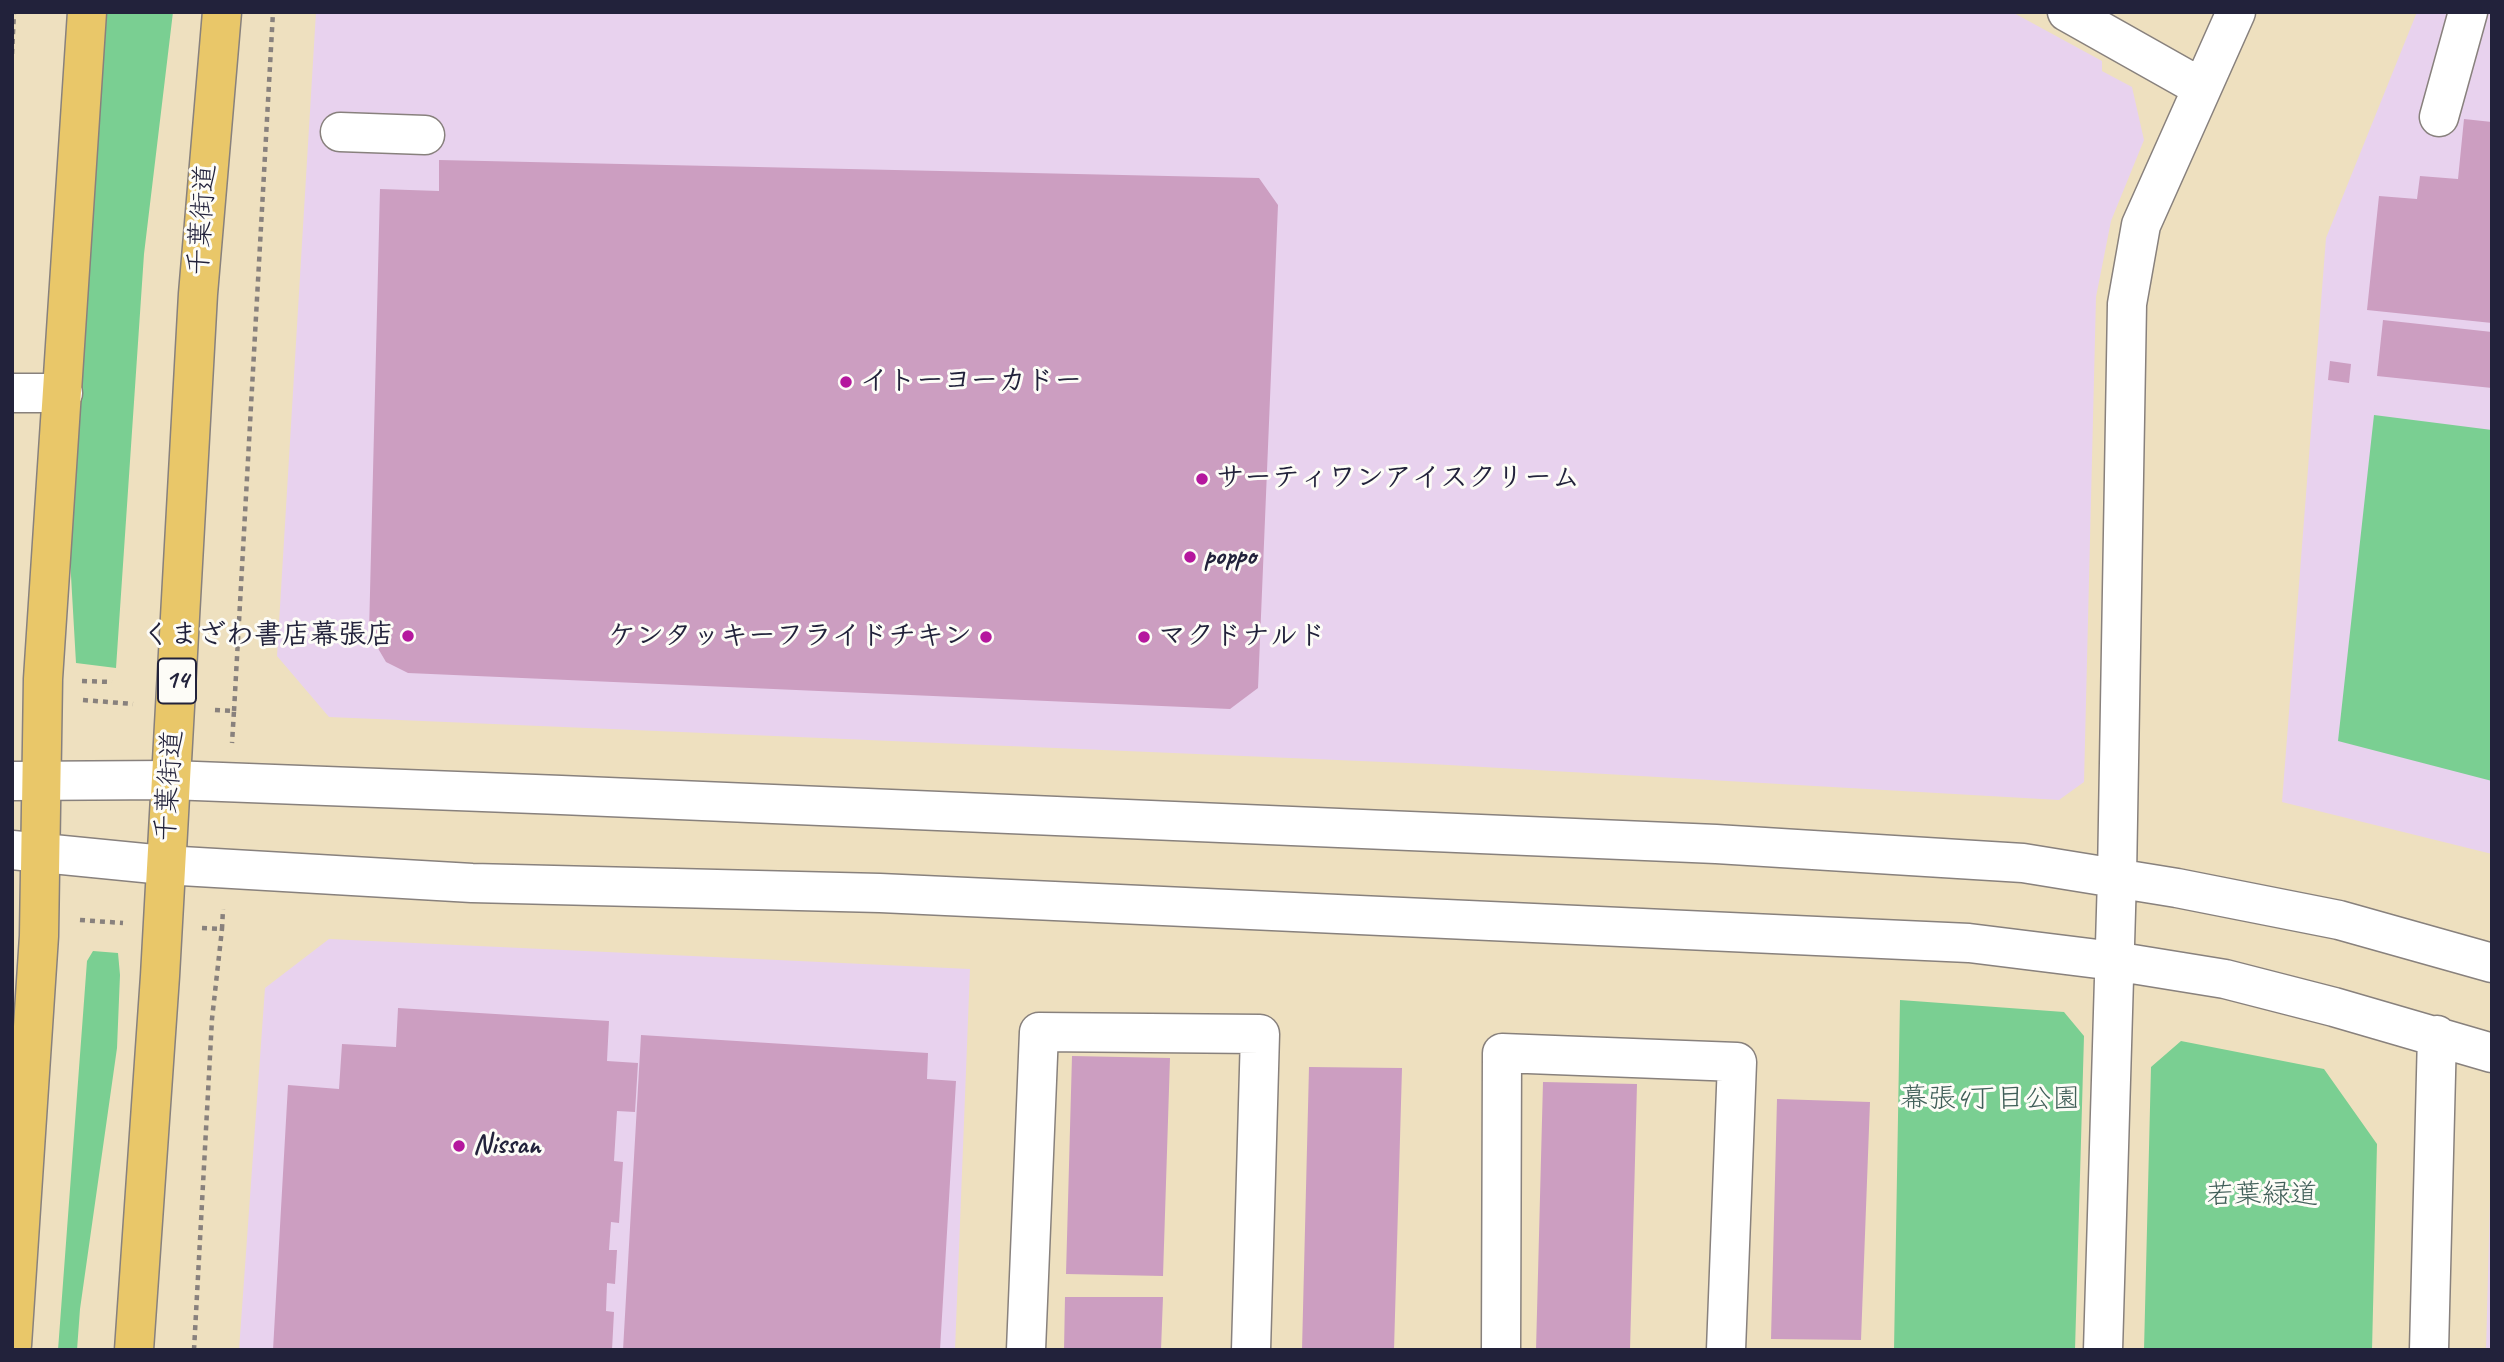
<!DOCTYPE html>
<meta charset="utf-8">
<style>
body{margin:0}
#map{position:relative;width:2504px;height:1362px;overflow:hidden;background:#eee0bf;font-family:Caveat,sans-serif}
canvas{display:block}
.frame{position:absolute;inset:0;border:14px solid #22223b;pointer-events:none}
</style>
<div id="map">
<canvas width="2504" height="1362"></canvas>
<div class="frame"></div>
</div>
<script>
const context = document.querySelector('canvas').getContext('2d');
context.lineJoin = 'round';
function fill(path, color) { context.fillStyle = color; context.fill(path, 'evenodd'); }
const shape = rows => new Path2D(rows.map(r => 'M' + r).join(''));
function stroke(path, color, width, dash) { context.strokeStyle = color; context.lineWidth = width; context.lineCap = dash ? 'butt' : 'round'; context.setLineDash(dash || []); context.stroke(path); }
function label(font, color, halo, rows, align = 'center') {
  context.font = font + ' Caveat,"Klee One",sans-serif'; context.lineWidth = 6; context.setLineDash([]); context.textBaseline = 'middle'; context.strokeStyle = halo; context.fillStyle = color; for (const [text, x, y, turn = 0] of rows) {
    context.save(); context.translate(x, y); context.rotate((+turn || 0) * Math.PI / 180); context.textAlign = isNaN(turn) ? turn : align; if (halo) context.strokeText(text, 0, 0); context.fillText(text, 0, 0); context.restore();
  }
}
fill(shape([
 [316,12,2012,12,2102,61,2102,71,2132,87,2144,140,2111,221,2096,297,2084,782,2059,800,1431,764,329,717,277,656],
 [2417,12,2492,12,2492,854,2282,802,2326,238],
 [329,939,970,969,955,1350,239,1350,265,988],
 [2492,1196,2492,1350,2486,1350,2490,1197]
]), '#e8d2ee');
fill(shape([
 [81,12,173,12,144,254,116,668,76,663,69,541],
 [2374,415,2492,430,2492,781,2338,741],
 [93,951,118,953,120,975,117,1048,80,1309,77,1350,58,1350,87,961],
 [1900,1000,2064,1012,2084,1036,2075,1350,1894,1350],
 [2181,1041,2324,1069,2377,1144,2372,1350,2144,1350,2151,1067]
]), '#7acf92');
fill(shape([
 [2464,119,2492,122,2492,323,2367,310,2379,196,2417,199,2420,176,2458,179],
 [439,160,1259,178,1278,205,1258,688,1230,709,408,673,386,662,369,633,380,189,439,191],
 [2383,320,2492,332,2492,388,2377,376],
 [2330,361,2351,364,2349,383,2328,380],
 [398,1008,609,1021,607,1061,638,1063,635,1112,617,1111,614,1161,623,1162,619,1223,611,1222,609,1250,617,1250,615,1284,607,1283,606,1311,614,1312,612,1350,273,1350,288,1085,339,1089,342,1044,396,1047],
 [641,1035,928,1053,927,1079,956,1081,940,1350,623,1350],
 [1072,1056,1170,1058,1163,1276,1066,1274],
 [1309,1067,1402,1068,1394,1350,1302,1350],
 [1543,1082,1637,1084,1630,1350,1536,1350],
 [1777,1099,1870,1102,1861,1340,1771,1339],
 [1065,1297,1163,1297,1161,1350,1064,1350]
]), '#cc9ec1');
const minor = shape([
 [2067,12,2202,88],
 [2439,117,2468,12],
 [340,132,425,135],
 [12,393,63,393],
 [12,781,170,780,561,795,1716,844,2023,863,2177,888,2339,920,2492,963],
 [12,850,164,865,472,883,880,893,1969,943,2114,961,2225,979,2334,1007,2492,1053],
 [1026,1350,1039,1032,1260,1034,1251,1350],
 [1501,1350,1502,1053,1737,1062,1726,1350],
 [2103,1350,2117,877,2127,304,2141,225,2236,12],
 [2429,1350,2437,1035]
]);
const highway = shape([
 [12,1345,39,936,43,679,87,12],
 [134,1350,160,976,198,294,222,12]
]);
stroke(minor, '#88817d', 41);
stroke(highway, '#88817d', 41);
stroke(shape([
 [12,54,14,12],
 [82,681,112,682],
 [83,700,133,704],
 [215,710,234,711,232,743],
 [234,711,273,12],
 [80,920,123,923],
 [202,928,222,929,223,909],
 [194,1350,212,1019,222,929]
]), '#88817d', 4.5, [5, 5]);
stroke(minor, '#fff', 38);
stroke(highway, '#e9c769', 38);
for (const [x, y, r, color] of [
 [846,382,7,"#b5179e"],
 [1202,479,7,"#b5179e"],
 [1190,557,7,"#b5179e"],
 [408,636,7,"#b5179e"],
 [986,637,7,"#b5179e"],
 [1144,637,7,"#b5179e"],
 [459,1146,7,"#b5179e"]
]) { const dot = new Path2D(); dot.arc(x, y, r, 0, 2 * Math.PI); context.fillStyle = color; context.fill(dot); stroke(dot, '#fdfcf7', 2.5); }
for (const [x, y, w] of [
 [177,681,38]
]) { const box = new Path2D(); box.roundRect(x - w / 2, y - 22.5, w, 45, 5); context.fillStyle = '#fdfcf7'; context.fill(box); stroke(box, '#22223b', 2); }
label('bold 26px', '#22223b', null, [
 ["14",177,681]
]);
label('28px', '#22223b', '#fdfcf7', [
 ["千葉街道",203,220,-86],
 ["千葉街道",170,786,-86]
]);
label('bold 28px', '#22223b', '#fdfcf7', [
 ["イトーヨーカドー",860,382],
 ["サーティワンアイスクリーム",1216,479],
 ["poppo",1204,557],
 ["くまざわ書店幕張店",394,636,"right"],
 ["ケンタッキーフライドチキン",972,637,"right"],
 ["マクドナルド",1158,637],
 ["Nissan",473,1146]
], 'left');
label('28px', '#415f59', '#fdfcf7', [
 ["幕張4丁目公園",1990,1100],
 ["若葉緑道",2262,1196]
]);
</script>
